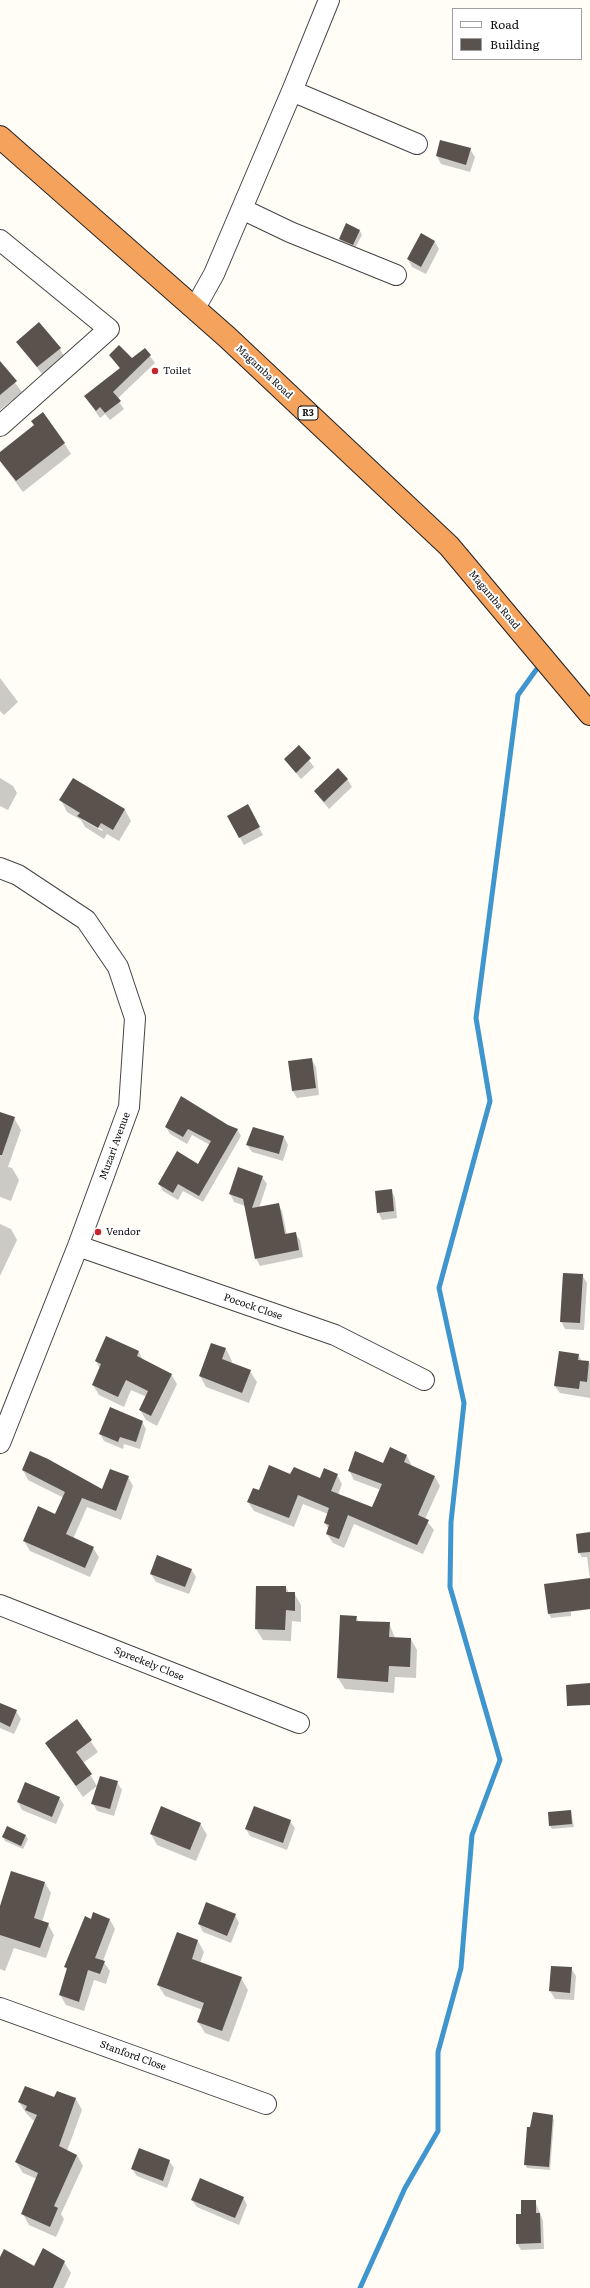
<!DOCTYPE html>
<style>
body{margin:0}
#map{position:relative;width:590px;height:2288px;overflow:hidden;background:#fffdf5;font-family:Literata,serif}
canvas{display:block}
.legend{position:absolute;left:452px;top:8px;width:130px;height:52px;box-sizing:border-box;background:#fff;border:1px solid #a0a0a0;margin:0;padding:5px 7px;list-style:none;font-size:12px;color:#111}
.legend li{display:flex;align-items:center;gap:8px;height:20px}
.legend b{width:20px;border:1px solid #a0a0a0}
</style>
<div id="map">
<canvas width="590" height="2288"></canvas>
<ul class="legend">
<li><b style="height:5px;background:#fff"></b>Road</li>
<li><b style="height:11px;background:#5a524d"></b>Building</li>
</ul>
</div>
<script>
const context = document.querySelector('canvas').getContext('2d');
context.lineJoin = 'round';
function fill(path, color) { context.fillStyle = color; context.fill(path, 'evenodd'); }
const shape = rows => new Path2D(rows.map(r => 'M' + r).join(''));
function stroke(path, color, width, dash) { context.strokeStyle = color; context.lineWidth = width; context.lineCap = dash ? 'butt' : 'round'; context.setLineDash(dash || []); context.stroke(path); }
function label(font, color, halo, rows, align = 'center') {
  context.font = font + ' Literata,serif'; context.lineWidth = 4; context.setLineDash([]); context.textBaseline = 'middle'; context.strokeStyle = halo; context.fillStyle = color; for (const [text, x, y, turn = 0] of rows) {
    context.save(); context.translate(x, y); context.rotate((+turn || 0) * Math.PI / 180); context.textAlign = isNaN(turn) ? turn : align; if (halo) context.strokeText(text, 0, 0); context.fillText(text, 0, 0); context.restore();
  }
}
fill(shape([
 [441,141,470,149,475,157,470,172,441,164,437,156],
 [347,225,360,231,362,235,355,248,342,242,340,239],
 [421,234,435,242,439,249,426,274,412,267,408,259],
 [17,342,60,349,64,356,42,374],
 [145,349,155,363,117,399,124,409,110,420,105,414,100,418,85,396,120,369,110,355,132,360],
 [4,368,22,392,0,410,0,371],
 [64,443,71,454,23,492,0,461,0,453],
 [0,678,18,702,4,715,0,711],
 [299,747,314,767,301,779,285,760],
 [0,778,13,786,17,793,8,810,0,806],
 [73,779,125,810,131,821,119,841,107,834,104,839,85,827,81,820,67,812,61,800],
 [83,818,103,830,102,831,83,820],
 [347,779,352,787,329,809,315,792],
 [247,806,263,835,244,845,228,816],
 [312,1060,316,1067,319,1095,297,1098,292,1090],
 [0,1113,14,1118,21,1130,8,1167,12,1168,19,1180,11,1201,0,1197],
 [227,1126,237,1129,241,1136,203,1202,183,1191,178,1200,163,1191,159,1184,198,1165,210,1145,192,1135,187,1144,170,1134,166,1127],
 [284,1137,288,1145,283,1161,252,1152,247,1145],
 [262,1177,267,1184,259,1208,278,1204,282,1211,287,1235,295,1233,300,1240,303,1257,260,1266,256,1258,245,1206,234,1202,230,1194],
 [391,1190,395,1198,397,1218,382,1220,378,1212],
 [0,1224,11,1229,17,1240,0,1276],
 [582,1275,587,1283,584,1330,565,1329,561,1321],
 [212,1344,226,1349,232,1361,231,1364,250,1371,257,1382,249,1403,206,1387,200,1376],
 [139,1352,143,1360,171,1374,177,1384,157,1426,146,1420,140,1410,147,1397,131,1390,124,1407,99,1395,93,1385,100,1369,96,1361],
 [578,1355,582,1361,589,1362,590,1364,590,1398,560,1393,555,1386],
 [142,1422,146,1429,140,1449,124,1444,123,1449,104,1441,100,1434],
 [407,1456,412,1466,435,1477,440,1486,425,1519,434,1530,423,1554,354,1524,344,1548,333,1543,327,1534,329,1530,325,1523,328,1514,303,1504,294,1527,254,1511,248,1502,260,1491,291,1475,320,1479,337,1475,342,1484,338,1495,373,1508,381,1490,354,1480,349,1470,384,1464],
 [23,1470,103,1491,128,1477,133,1486,121,1520,87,1507,73,1539,93,1548,99,1557,90,1577,30,1551,24,1541,56,1515,64,1498,28,1480],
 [590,1533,590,1579,587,1557,582,1557,579,1553,577,1535],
 [191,1569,196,1577,189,1594,156,1582,151,1574],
 [590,1579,590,1609,571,1612,571,1616,551,1618,549,1614,545,1585],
 [286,1587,289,1593,294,1593,301,1605,301,1622,292,1621,291,1641,263,1640,256,1629],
 [356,1617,359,1622,389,1623,395,1638,411,1639,417,1650,416,1678,395,1677,394,1693,345,1689,338,1678],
 [0,1704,16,1711,21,1719,14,1734,0,1728],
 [77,1721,98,1752,83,1763,97,1786,83,1797,53,1754],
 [117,1782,122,1790,114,1816,97,1811,93,1804],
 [59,1797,64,1805,56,1824,22,1810,18,1802],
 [571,1811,574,1827,552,1829,550,1826],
 [290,1821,295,1828,287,1850,250,1836,246,1829],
 [200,1823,207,1835,196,1861,157,1845,151,1834],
 [26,1836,28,1839,23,1849,5,1841,3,1837],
 [45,1883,51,1893,42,1922,48,1924,54,1935,46,1958,14,1948,5,1971,0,1969,0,1910],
 [235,1915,239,1923,231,1943,203,1932,199,1924],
 [110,1920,115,1929,103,1961,110,1971,106,1984,94,1980,84,2011,66,2005,60,1995,68,1971,65,1967],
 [177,1933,198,1941,204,1952,200,1963,241,1978,248,1990,229,2042,205,2033,198,2022,203,2010,165,1996,158,1985],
 [571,1968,576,1976,574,2000,555,1999,550,1991],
 [55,2099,76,2099,82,2110,67,2151,77,2155,83,2166,61,2214,64,2219,56,2237,29,2225,23,2214,37,2179,23,2173,16,2162,35,2122,26,2113,19,2102],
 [552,2116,554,2120,550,2170,527,2168,525,2164],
 [169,2161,174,2168,167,2188,137,2176,132,2169],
 [243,2197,247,2205,239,2225,197,2207,192,2200],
 [535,2201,543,2221,544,2249,521,2250,517,2243,522,2215],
 [0,2259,34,2267,64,2262,71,2273,64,2288,0,2288]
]), '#0003');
stroke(shape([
 [360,2288,405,2188,438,2131,438,2052,461,1968,472,1835,500,1760,450,1587,451,1522,464,1403,439,1288,490,1101,476,1018,518,695,536,670]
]), '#3f96cf', 5);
fill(shape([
 [440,140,471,148,466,165,436,156],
 [346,223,360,230,353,245,339,239],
 [421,233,435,241,421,267,407,259],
 [39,322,61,348,37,367,16,342],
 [119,345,132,358,145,348,151,355,113,392,121,401,105,413,100,407,96,411,84,396,120,368,109,355],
 [0,361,17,381,0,395],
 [43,412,65,443,16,481,0,461,0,452,34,425,31,421],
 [299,745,311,758,296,773,284,759],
 [338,768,348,779,324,802,314,791],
 [73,778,125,809,113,830,101,823,98,828,77,816,80,813,59,800],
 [248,804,260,827,239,838,227,816],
 [312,1058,316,1088,292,1091,288,1061],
 [181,1096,228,1125,238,1129,199,1196,178,1184,173,1193,158,1184,177,1151,198,1164,211,1141,188,1129,183,1137,165,1127],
 [0,1112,15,1117,2,1155,0,1155],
 [253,1127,284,1136,279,1154,246,1145],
 [238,1167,263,1176,252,1208,279,1203,285,1234,296,1232,299,1250,255,1259,243,1199,229,1194],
 [392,1189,394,1211,377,1213,375,1191],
 [563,1273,583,1274,580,1323,560,1322],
 [106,1336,139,1351,137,1356,172,1374,151,1416,139,1410,148,1391,126,1380,118,1397,92,1385,101,1364,95,1361],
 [211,1343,226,1348,222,1359,251,1370,242,1393,199,1376],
 [559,1351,579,1354,578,1360,589,1361,587,1382,580,1381,579,1389,554,1386],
 [110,1407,143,1421,136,1442,120,1437,118,1442,99,1434],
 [390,1447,407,1455,404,1462,435,1476,418,1515,429,1520,417,1545,348,1515,339,1539,326,1534,329,1525,324,1523,329,1508,298,1495,289,1518,247,1502,253,1488,259,1490,269,1465,290,1474,294,1467,320,1478,324,1468,338,1474,331,1491,372,1507,382,1484,348,1471,355,1451,383,1463],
 [30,1451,48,1459,102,1489,110,1469,129,1476,116,1511,82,1498,66,1534,94,1547,85,1568,23,1541,38,1506,55,1514,65,1492,22,1470],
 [590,1532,590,1552,578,1553,576,1534],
 [157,1555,192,1569,185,1587,150,1574],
 [590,1578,590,1609,548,1614,544,1584],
 [256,1586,286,1586,286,1592,295,1592,295,1611,286,1610,285,1630,255,1629],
 [340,1615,357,1616,356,1621,390,1622,389,1637,411,1638,410,1667,389,1666,388,1682,337,1678],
 [590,1683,590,1705,567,1706,566,1685],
 [0,1703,17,1710,10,1727,0,1722],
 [77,1719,92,1740,76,1752,92,1774,76,1786,45,1743],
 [100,1776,118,1781,110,1809,91,1804],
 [25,1782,60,1797,52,1817,17,1802],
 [161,1806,201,1823,190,1850,150,1834],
 [254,1806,291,1820,283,1843,245,1829],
 [571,1810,572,1824,549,1826,548,1812],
 [7,1826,26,1835,21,1846,2,1837],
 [11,1871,45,1882,34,1918,49,1923,40,1948,0,1935,0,1906],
 [206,1902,236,1914,227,1936,198,1924],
 [93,1912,110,1919,95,1958,105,1961,100,1974,88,1970,79,2002,59,1995,67,1968,64,1967,85,1916,91,1919],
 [177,1932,198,1940,192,1959,242,1977,222,2031,197,2022,204,2003,157,1985],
 [551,1966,572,1967,570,1993,549,1991],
 [25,2086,54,2097,57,2091,76,2098,59,2146,77,2155,54,2206,58,2208,50,2227,21,2214,38,2173,15,2162,37,2115,25,2110,27,2106,18,2102],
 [533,2112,553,2115,549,2167,524,2165,527,2127,530,2127],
 [139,2148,170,2160,163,2181,131,2169],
 [200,2178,244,2197,235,2218,191,2200],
 [521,2200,536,2200,536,2213,540,2213,541,2243,516,2244,516,2214,521,2214],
 [43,2248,65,2261,53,2288,0,2288,0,2257,4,2249,34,2266]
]), '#5a524d');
const minor = shape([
 [292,91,417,144],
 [242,209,290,232,396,275],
 [0,240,109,329,0,426],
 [195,308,214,274,292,91,329,0],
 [0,868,18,875,86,920,118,967,135,1018,129,1107,78,1246,0,1443],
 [78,1246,335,1335,424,1380],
 [0,1605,299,1723],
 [0,2008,266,2104]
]);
const highway = shape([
 [0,137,227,337,449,546,590,714]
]);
stroke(minor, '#444', 22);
stroke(highway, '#222', 24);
stroke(minor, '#fff', 20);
stroke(highway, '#f5a25d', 22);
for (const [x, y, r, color] of [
 [155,371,4,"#c4262e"],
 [98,1232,4,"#c4262e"]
]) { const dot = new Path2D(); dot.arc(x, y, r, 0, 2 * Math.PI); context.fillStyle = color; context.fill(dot); stroke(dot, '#fff', 1.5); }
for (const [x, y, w] of [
 [308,413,20]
]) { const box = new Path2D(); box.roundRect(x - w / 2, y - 7, w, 14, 3); context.fillStyle = '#fff'; context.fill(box); stroke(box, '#111', 1); }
label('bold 9px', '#111', null, [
 ["R3",308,413]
]);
label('10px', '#111', '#fff', [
 ["Toilet",163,371],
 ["Vendor",106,1232]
], 'left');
label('10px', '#111', '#fff', [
 ["Magamba Road",264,372,43],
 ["Magamba Road",494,600,50],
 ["Muzari Avenue",115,1146,-70],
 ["Pocock Close",253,1307,19],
 ["Spreckely Close",149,1664,22],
 ["Stanford Close",133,2056,20]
]);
</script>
